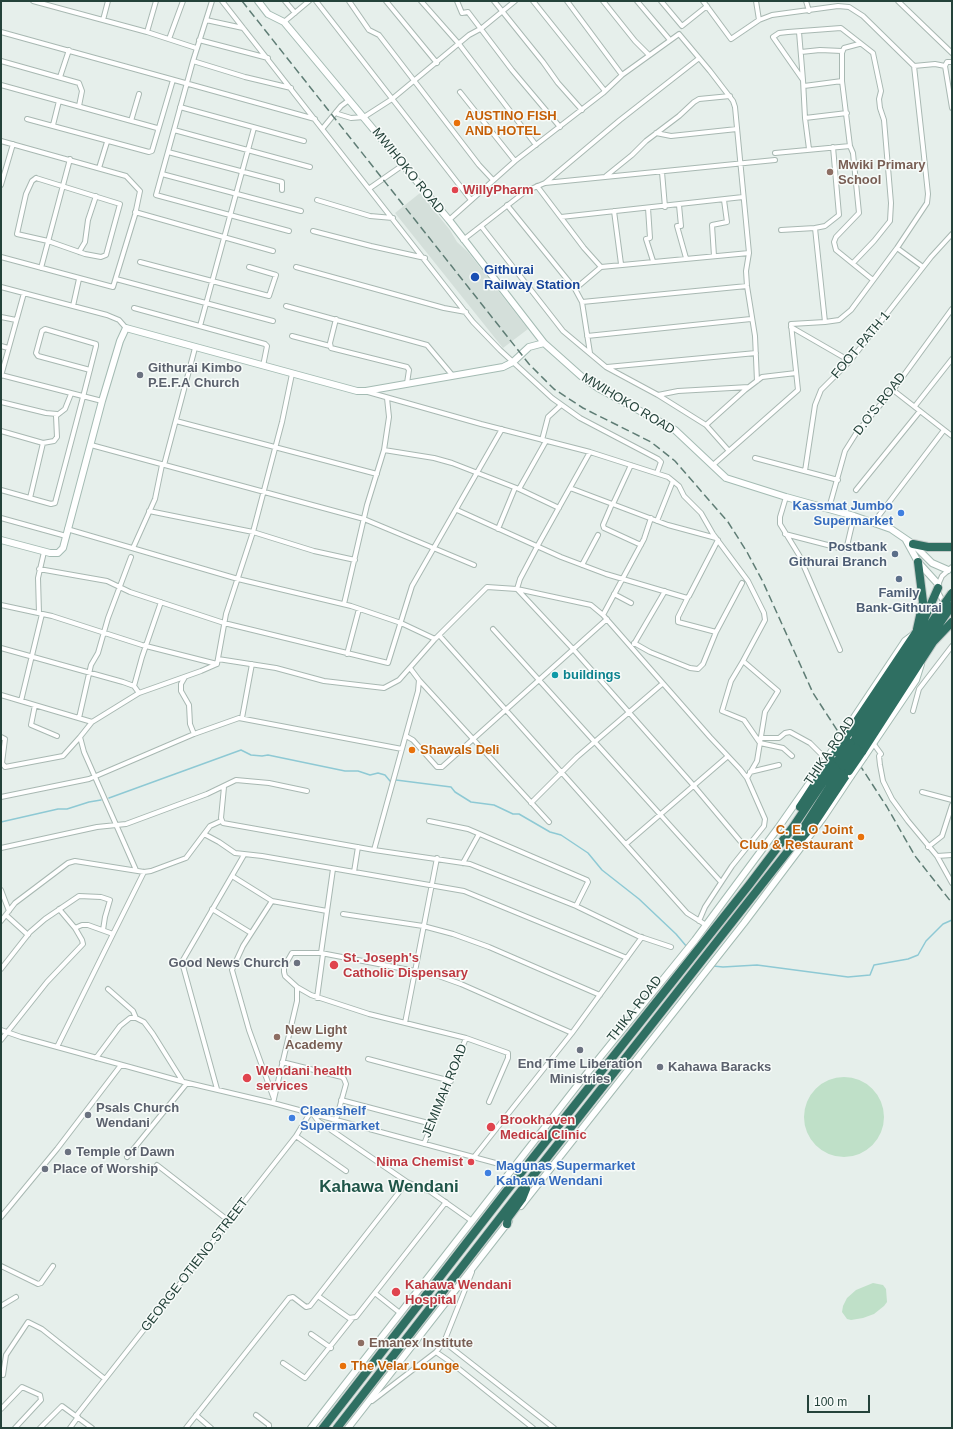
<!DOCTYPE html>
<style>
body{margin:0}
#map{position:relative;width:953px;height:1429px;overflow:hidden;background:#e6efeb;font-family:Arial,sans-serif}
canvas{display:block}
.frame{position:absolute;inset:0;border:2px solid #24423a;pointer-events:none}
.scale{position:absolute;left:807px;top:1395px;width:63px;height:18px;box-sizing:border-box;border:2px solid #24423a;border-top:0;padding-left:5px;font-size:12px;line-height:14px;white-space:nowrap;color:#24423a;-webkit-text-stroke:3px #f7fbf9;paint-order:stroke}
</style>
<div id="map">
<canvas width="953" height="1429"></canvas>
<div class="frame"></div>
<div class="scale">100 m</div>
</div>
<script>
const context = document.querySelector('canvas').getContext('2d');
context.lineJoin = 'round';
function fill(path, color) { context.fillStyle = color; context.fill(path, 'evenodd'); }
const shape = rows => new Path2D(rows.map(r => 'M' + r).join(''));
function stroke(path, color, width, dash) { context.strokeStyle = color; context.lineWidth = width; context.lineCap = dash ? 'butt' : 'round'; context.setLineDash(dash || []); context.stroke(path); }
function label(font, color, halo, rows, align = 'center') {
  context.font = font + ' Arial,sans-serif'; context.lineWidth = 3; context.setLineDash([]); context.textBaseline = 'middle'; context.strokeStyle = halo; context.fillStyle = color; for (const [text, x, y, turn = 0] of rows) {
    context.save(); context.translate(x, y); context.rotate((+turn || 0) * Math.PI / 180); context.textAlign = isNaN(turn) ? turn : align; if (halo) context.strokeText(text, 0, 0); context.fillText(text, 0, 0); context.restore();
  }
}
fill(shape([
 [420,193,450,230,457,242,468,252,528,329,503,348,395,213]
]), '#d4dfda');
fill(shape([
 '804 1117a40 40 0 1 1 80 0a40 40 0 1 1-80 0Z',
 [873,1283,883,1285,886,1289,887,1302,884,1306,874,1314,863,1318,851,1320,847,1319,842,1312,843,1306,847,1298,856,1290]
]), '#bfe0c8');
stroke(shape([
 [396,780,451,787,455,792,471,802,494,805,513,814,519,814,550,832,561,835,588,853,602,870,639,899,676,934,687,947],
 [109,798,241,750,251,755,262,756,268,755,345,771,358,771,370,775,378,773,385,775,390,781],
 [1,822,58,809,67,809,89,802,101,800],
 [713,966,723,967,757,965,848,977,870,975,874,965,908,959,918,955,926,941,943,924,952,920]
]), '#8ec9d4', 1.5);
const street = shape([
 [33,1,147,32,156,1],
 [212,1,193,61,156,195,289,231],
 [222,1,473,322,500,350,552,398,580,418,658,459,661,462,657,473],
 [285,1,295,13],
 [316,1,471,200],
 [349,1,369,30,379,35,479,165,493,180],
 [386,1,437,63],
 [421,1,459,44,536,145],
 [457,1,462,13,468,12,512,70,560,127],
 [494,1,543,62,558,83,582,110],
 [533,1,605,91],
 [567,1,622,75],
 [603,1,635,41,649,55],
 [637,1,670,40],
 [661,1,682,26,707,6],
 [703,1,731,39,759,20,772,15,838,6,849,7,863,16,914,66,935,64,945,66],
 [756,1,759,20],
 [806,1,809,11],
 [898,1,952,53],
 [103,20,108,1],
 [206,20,243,28],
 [284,22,309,1],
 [1,32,315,119],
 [147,32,196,48],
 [799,32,803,80],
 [169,39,183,1],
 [199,40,268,58],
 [859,44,844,48,842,53,842,81,850,146,853,153,859,213,836,237,834,242,836,250,873,280],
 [801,52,820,50,842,51],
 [1,61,79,83,82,91,79,106],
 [193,61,245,77,291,88],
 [952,62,947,62,945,66,952,108],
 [60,77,69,50],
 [1,85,157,128],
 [804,86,842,81],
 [460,92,515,161],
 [180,107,304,141],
 [336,112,338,114,351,118,364,117,392,99,469,35,482,28,515,1],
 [805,118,847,113],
 [27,119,149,152,152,151,173,80],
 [131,121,139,94],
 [53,125,59,101],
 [323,128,341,106,349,100],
 [174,130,310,167],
 [656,133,671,136,737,129],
 [1,141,126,176,140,191,135,215,113,287,1,257],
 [833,147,839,215,825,226,815,228,825,322,839,320,851,310,897,248,927,203,928,194,923,147,914,66],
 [809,149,805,118,803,80,773,37,779,33,788,32,841,28,873,53,881,91,879,99,880,108,884,120,891,203,890,221,874,241,853,263],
 [168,152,282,182,282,190],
 [775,153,850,146],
 [99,168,107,142],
 [662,172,665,207],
 [162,174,301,211],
 [606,176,632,155,646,141,679,116,694,102,699,99,730,96],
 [36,178,120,204,106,255,101,257,85,254,48,241,17,234,26,194,32,181,36,178],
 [545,183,620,120,698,59],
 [1,185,13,144],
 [537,186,584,248,601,267,749,253],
 [370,188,403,165],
 [317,200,370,216,393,218],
 [507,205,575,289,582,302,590,353],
 [679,205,681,226,677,226,686,258],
 [648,208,650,238,646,239,653,261],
 [614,211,621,264],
 [135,212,273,251],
 [561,217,743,197],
 [449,220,515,161,603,93,622,75,679,34,710,71,733,101,735,107,749,253,746,271,747,286,755,336,757,381],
 [481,226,563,331,606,367,658,395,706,425,729,451],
 [781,230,815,228],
 [313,231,371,246,425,258],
 [463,240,526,191,545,183,775,160],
 [897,248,923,267],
 [79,252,85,242,88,220,96,196],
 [714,256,712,225,727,222,724,200],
 [140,262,269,296,276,275,249,267],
 [296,267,444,308,466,312],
 [41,268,70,159],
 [116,279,273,321],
 [1,287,107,315,119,320,126,328],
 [575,289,601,267],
 [582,302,747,286],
 [73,306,79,279],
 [286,306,427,345,453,376],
 [134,308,265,344,267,346,263,366],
 [1,317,16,320],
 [336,319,330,343,331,348,407,367,409,370,407,383],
 [200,326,254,128],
 [791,327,850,361],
 [292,336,330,346],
 [587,336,751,319],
 [1,346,8,348],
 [607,367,756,353],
 [1,375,102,401],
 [1,376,24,293],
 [893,390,952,436],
 [368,392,481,424,590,452,668,477,679,486,684,496,701,513,713,534,748,581,764,613,765,620,743,661,778,691,765,712,757,761,747,778],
 [658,395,678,391,749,387],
 [1,402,46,413,57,414],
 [915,406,952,359],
 [176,421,377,474],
 [706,425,745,390,762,377,796,373],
 [1,431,43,443,30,498],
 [542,440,548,417,561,405],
 [43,443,54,441,57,437,56,416,65,409,71,394],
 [91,445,364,519,474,565],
 [384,450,434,458,452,463,519,489,559,508],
 [590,452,538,545,520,579,517,589,573,649,694,786,746,848],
 [755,458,838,480],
 [164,465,195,348],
 [713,465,798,390,791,324,825,322],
 [805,471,815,405,821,390,850,361,931,257,952,234],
 [570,488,668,525,716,538],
 [519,489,546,441],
 [1,490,51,504,55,503,83,397,96,346,96,344,45,329,42,331,36,353,38,356,90,370],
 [856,490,920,411],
 [786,497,780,517,780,524,799,555,840,650],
 [612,504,603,525,604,528,641,545],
 [613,504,631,465],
 [829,508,845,451,857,432,893,390,952,309],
 [457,510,561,557,606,574,687,598,689,596,718,540],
 [149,511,253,532,314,551,355,560],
 [1,518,66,536],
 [657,521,673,481],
 [874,522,944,430],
 [67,529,238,579,351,606,401,623,435,639],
 [498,529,515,488],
 [785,534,843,549,847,546,854,516],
 [133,548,155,499,162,465],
 [582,565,598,535],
 [39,569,107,581,130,592,224,623,388,663,412,586,502,429],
 [938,585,942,576,952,567],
 [938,592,945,605],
 [614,594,631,603],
 [688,597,678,617,678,622,716,632],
 [344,604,367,505,384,450,389,417,387,398],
 [1,605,52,616,142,645,217,664],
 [39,613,38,578,44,552],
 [603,615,644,539,651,518],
 [493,629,721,882],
 [439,635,687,913,706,925],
 [634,643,650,652,690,668,698,669,703,664,716,632,742,583],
 [634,644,665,591],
 [1,648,123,682,134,686,139,693],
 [347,654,359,609],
 [218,659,276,668,324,681,384,688,399,680,435,639,487,587,517,589,591,605,603,615,710,737,740,769,747,778,765,819,764,826,732,866,705,907,699,921],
 [743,661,731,681,722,711,744,720,760,743,783,748,792,756],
 [185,677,181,684,181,691,189,705,190,724,194,734],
 [419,680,549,822],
 [134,686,142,657,161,602],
 [1,695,92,722],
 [21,701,42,614],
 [35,705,31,725,57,736],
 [913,711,919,689,952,646],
 [79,718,91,665,98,653,108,618,131,557],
 [242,718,252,664],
 [406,736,413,740,437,767,442,767,607,619],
 [1,737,5,739,2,763,5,767,63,756,80,737],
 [760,738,779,738,785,733,790,732,810,743,826,759],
 [873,743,881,754,879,756,880,765,883,781,892,799,908,821,937,856,952,855],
 [750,772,779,765],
 [224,787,221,818,223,823,374,850,470,864,576,906,638,936,671,947],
 [922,792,952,800],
 [1,797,89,779,194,734,239,718,402,749],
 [531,803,577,757,662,684],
 [429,821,468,829,587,880,588,882,576,906],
 [204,834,219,842,235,853,262,856,464,891,627,958],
 [626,844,727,757],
 [928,847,942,836,952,805],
 [1,848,97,827,126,824,207,794,236,780,269,783,307,791],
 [374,850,418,691,419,680,410,668],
 [937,856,952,883],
 [463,863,479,834],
 [136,870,84,752,80,737,92,722,139,693,201,671,217,664,226,614,253,532,282,422,292,374],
 [354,872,358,847],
 [232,876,272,901,327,911],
 [1,890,9,911],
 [272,901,243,946,232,970,249,1030,274,1099],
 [212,909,251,933],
 [343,914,423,926,453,934,489,947,600,995],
 [6,915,28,935],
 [1,921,15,903,68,863,75,861,144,872,151,871,186,858,210,826,221,821],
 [113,934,144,872],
 [321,953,333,869],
 [1,969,30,932,45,919,79,896,101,897,110,900,105,917,103,930],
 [297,987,311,995,369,1014,466,1038,508,1053,508,1058,489,1102],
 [108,989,133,1011,136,1018],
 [317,998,323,954],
 [405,1023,437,858],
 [1,1030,21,1037,184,1082,273,1103,514,1168],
 [1,1040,47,982,83,944,82,940,75,928,59,909],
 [57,1047,113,934,88,925,82,925,75,928],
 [96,1058,120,1026,130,1018,136,1018,144,1022,153,1034,183,1082],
 [368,1059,451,1081],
 [282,1062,342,1077,344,1079,346,1084,336,1120],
 [217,1089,183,966,183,960,244,855],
 [341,1100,432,1124],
 [273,1103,297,1001,297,987,285,976,284,972,284,967,292,953,321,953,436,975,461,984,572,1033],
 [313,1114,318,1121,407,1182,431,1192,472,1221],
 [296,1136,346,1171],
 [424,1144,466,1038],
 [127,1157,187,1083],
 [474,1157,572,1033,642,937],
 [157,1165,229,1221],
 [1,1217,57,1149,121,1065],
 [1,1266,38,1284,41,1283,53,1266],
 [376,1294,400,1313],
 [318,1296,349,1318,356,1317,446,1202],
 [1,1306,16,1297],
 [311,1334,331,1348],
 [444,1342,554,1428],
 [436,1352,449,1361,533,1428],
 [283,1363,305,1378,352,1319],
 [3,1375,6,1355,28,1322,42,1329,105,1379],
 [372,1401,436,1352,444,1342,472,1272],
 [1,1409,22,1387,40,1395,41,1400,15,1428],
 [196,1415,211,1428],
 [256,1415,269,1425,269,1428],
 [76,1416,296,1136,310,1113],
 [40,1428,62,1406,92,1428],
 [70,1428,78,1417],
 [186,1428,289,1298,293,1297,306,1307,310,1306,407,1182]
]);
const secondary = shape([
 [258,1,268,14,284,22,449,220,544,343,581,376,598,388,675,430,726,478,786,497,854,516,891,529,913,544,932,563,948,570],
 [1,540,50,553,58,553,63,548,102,401,120,341,126,328,357,391,366,391,503,367,513,362,529,347,544,343],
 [906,540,918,562,938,584],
 [845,731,905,641,913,635],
 [864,757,916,680,921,664],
 [521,1206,744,923,823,818,851,776],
 [311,1428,584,1077,695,940,778,828,834,748],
 [348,1428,509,1221]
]);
const highway = shape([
 [913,544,928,547,952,547],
 [917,629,923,602,918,562],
 [848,734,923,622,938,588],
 [850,743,940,610],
 [856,748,946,614],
 [862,752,933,642,952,622],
 [800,807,836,752],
 [799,841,813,825,849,771],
 [507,1224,508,1218,522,1199,526,1189],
 [323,1428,505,1193,749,885,793,827,838,760],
 [337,1428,517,1196,792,846,843,766]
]);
stroke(street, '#a8b8b2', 6);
stroke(secondary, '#a4bbb3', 8);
stroke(highway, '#c2cac8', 10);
stroke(street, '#fff', 4);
stroke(secondary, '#fff', 6);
stroke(highway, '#2f6f62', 8);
stroke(shape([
 [242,1,529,364,554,389,583,408,651,442,675,461,728,522,747,552,763,582,813,693,887,807,915,856,952,903]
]), '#5f7d75', 1.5, [8, 4]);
const secondaryBridge = shape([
 [834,748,845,731],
 [851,776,864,757]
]);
const highwayBridge = shape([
 [940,610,952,593],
 [946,614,952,606],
 [836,752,848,734],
 [838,760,850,743],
 [843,766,856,748],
 [849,771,862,752]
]);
stroke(secondaryBridge, '#a4bbb3', 8, []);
stroke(highwayBridge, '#c2cac8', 10, []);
stroke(secondaryBridge, '#fff', 6);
stroke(highwayBridge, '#2f6f62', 8);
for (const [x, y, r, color] of [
 [457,123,4,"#e8710a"],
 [830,172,4,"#8d6e63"],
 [455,190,4,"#e0444e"],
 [475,277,5,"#1a4fb4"],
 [140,375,4,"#6b7280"],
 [901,513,4,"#3f7fe0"],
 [895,554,4,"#5c6f8a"],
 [899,579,4,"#5c6f8a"],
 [555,675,4,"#0f9aa8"],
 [412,750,4,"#e8710a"],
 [861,837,4,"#e8710a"],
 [297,963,4,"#6b7280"],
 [334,965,5,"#e0444e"],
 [277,1037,4,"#8d6e63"],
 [580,1050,4,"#6b7280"],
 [660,1067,4,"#6b7280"],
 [247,1078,5,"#e0444e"],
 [88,1115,4,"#6b7280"],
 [292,1118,4,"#3f7fe0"],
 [491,1127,5,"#e0444e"],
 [68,1152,4,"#6b7280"],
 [471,1162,4,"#e0444e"],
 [45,1169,4,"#6b7280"],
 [488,1173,4,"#3f7fe0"],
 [396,1292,5,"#e0444e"],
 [361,1343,4,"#8d6e63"],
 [343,1366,4,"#e8710a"]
]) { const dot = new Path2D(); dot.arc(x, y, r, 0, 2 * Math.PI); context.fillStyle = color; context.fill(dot); stroke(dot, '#f7fbf9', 1.5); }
label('bold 13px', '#c56008', '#f7fbf9', [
 ["AUSTINO FISH",465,116],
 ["AND HOTEL",465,131],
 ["Shawals Deli",420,750],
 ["C. E. O Joint",853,830,"right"],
 ["Club & Restaurant",853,845,"right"],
 ["The Velar Lounge",351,1366]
], 'left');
label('bold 13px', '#785e54', '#f7fbf9', [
 ["Mwiki Primary",838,165],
 ["School",838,180],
 ["New Light",285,1030],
 ["Academy",285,1045],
 ["Emanex Institute",369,1343]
], 'left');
label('13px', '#24423a', '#f7fbf9', [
 ["MWIHOKO ROAD",408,171,51],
 ["FOOT PATH 1",861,345,-50],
 ["MWIHOKO ROAD",628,404,31],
 ["D.O'S ROAD",880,404,-52],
 ["THIKA ROAD",830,751,-56],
 ["THIKA ROAD",635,1009,-52],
 ["JEMIMAH ROAD",445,1091,-68],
 ["GEORGE OTIENO STREET",195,1265,-52]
]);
label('bold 13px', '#be3a42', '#f7fbf9', [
 ["WillyPharm",463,190],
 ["St. Joseph's",343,958],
 ["Catholic Dispensary",343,973],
 ["Wendani health",256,1071],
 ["services",256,1086],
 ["Brookhaven",500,1120],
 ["Medical Clinic",500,1135],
 ["Nima Chemist",463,1162,"right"],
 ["Kahawa Wendani",405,1285],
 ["Hospital",405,1300]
], 'left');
label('bold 13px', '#164399', '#f7fbf9', [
 ["Githurai",484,270],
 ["Railway Station",484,285]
], 'left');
label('bold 13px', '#5b616d', '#f7fbf9', [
 ["Githurai Kimbo",148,368],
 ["P.E.F.A Church",148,383],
 ["Good News Church",289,963,"right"],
 ["End Time Liberation",580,1064,"center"],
 ["Ministries",580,1079,"center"],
 ["Kahawa Baracks",668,1067],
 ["Psals Church",96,1108],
 ["Wendani",96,1123],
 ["Temple of Dawn",76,1152],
 ["Place of Worship",53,1169]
], 'left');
label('bold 13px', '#366cbe', '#f7fbf9', [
 ["Kassmat Jumbo",893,506,"right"],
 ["Supermarket",893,521,"right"],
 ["Cleanshelf",300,1111],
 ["Supermarket",300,1126],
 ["Magunas Supermarket",496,1166],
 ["Kahawa Wendani",496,1181]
], 'left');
label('bold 13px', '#4e5e75', '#f7fbf9', [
 ["Postbank",887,547],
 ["Githurai Branch",887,562],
 ["Family",899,593,"center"],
 ["Bank-Githurai",899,608,"center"]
], 'right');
label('bold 13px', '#0d838f', '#f7fbf9', [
 ["buildings",563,675]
], 'left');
label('bold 17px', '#1f5548', '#f7fbf9', [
 ["Kahawa Wendani",389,1187]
]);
</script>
